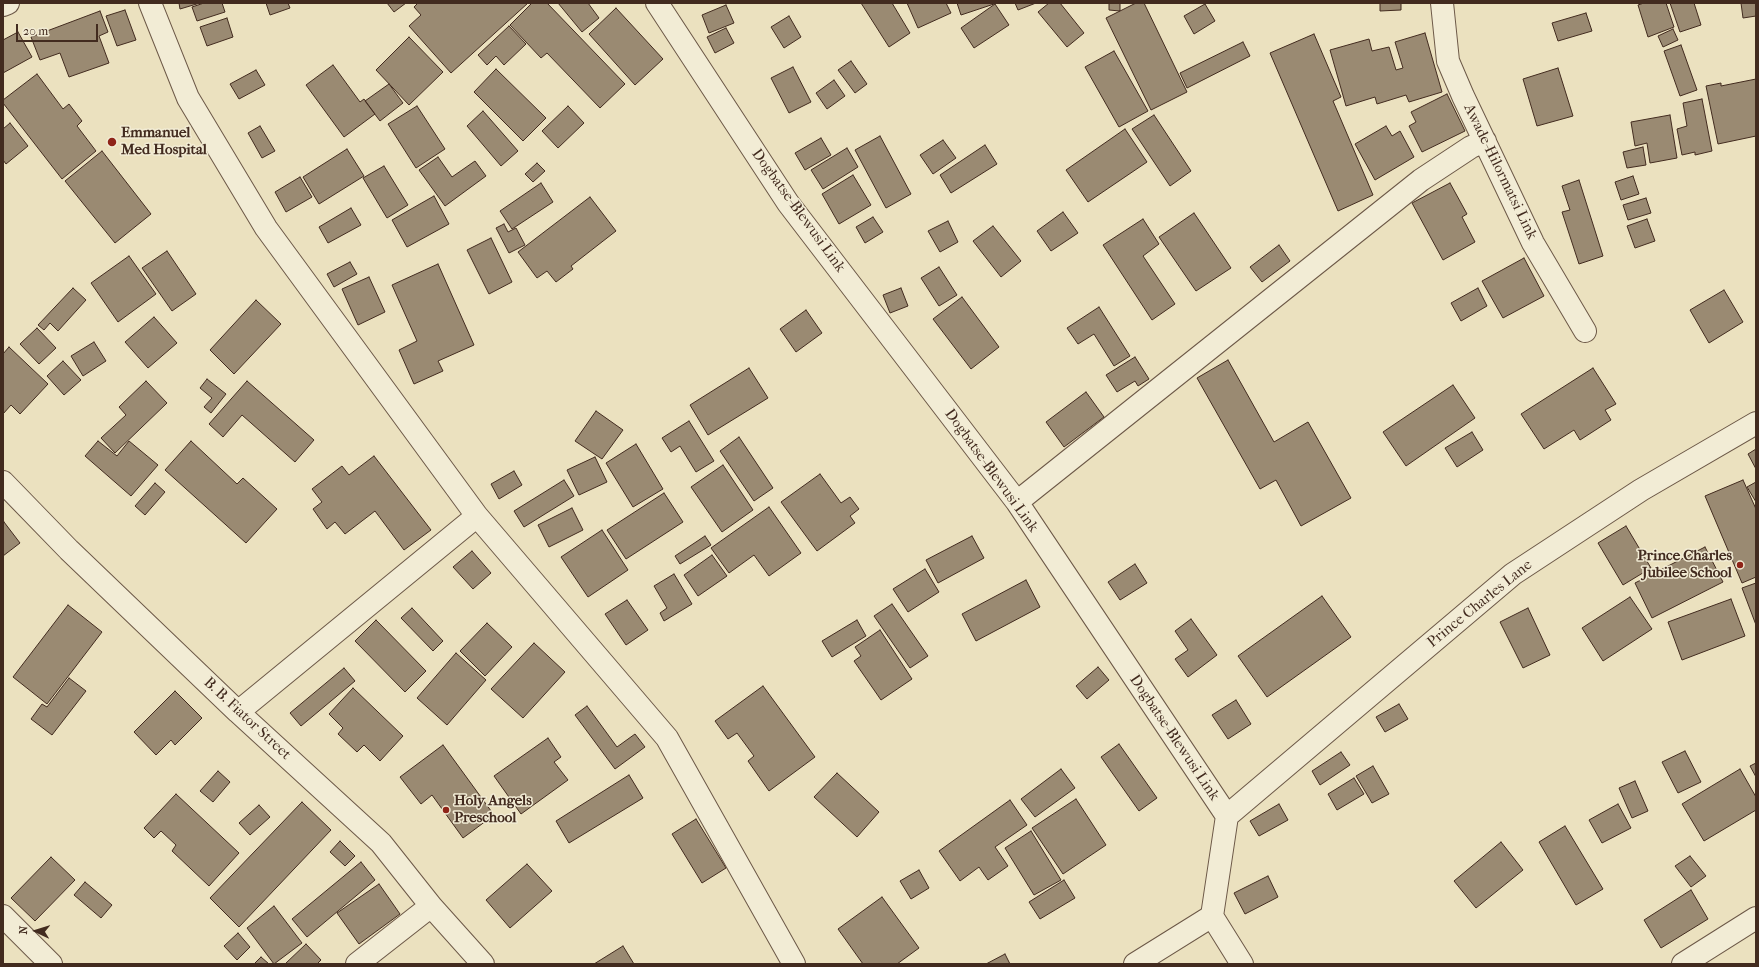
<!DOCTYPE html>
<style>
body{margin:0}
#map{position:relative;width:1759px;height:967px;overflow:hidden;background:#ebe1bf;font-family:"IM FELL French Canon",serif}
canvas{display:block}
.frame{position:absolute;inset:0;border:4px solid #422b1f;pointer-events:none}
.north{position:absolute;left:16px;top:911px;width:40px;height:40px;-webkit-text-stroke:3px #f2ecd5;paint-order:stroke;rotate:274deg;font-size:11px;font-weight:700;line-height:16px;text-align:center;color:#422b1f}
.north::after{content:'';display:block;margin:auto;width:14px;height:18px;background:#422b1f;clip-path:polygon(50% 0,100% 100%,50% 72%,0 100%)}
.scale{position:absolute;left:16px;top:24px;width:82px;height:18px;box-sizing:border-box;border:2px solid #422b1f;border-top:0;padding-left:5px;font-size:12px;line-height:14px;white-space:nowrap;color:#422b1f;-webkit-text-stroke:3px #f2ecd5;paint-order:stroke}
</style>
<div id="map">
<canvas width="1759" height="967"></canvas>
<div class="frame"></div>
<div class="north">N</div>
<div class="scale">20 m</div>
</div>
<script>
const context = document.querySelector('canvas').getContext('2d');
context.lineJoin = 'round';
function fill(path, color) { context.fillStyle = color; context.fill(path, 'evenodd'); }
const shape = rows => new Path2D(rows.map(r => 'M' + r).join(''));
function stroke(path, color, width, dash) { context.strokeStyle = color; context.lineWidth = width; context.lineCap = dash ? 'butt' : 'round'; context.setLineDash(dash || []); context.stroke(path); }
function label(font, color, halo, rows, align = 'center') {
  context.font = font + ' "IM FELL French Canon",serif'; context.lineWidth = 3; context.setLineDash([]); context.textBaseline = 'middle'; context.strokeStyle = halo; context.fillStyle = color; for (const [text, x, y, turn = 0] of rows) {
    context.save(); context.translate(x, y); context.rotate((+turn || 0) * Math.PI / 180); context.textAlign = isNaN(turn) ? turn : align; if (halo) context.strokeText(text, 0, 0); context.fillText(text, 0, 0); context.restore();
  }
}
const building = shape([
 [179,3,200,3,180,9,179,3],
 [204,3,222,3,225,12,197,21,192,7,204,3],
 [266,3,288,3,290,8,270,15,266,3],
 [387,3,406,3,394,12,387,3],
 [418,3,528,3,451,73,409,26,421,15,414,7,418,3],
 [532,3,547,3,625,84,600,108,547,53,541,58,510,25,532,3],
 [558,3,588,3,599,18,582,32,558,3],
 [861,3,892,3,910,33,889,47,861,3],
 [907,3,946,3,951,13,918,28,907,3],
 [957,3,997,3,961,15,957,3],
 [1015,3,1036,3,1018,10,1015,3],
 [1049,3,1060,3,1084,33,1067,47,1038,12,1049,3],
 [1109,3,1120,3,1120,11,1109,10,1109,3],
 [1136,3,1144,3,1187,92,1151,110,1106,18,1136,3],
 [1380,3,1401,3,1401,10,1380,11,1380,3],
 [1644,3,1666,3,1674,27,1648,37,1638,5,1644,3],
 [1670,3,1694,3,1701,25,1680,32,1670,3],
 [1741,3,1756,3,1756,16,1743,18,1741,3],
 [995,4,1009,25,974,48,961,28,995,4],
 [1205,4,1215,21,1194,34,1184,16,1205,4],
 [726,5,734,23,709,33,702,15,726,5],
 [616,8,663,59,635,85,589,34,616,8],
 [125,10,136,40,117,46,106,16,125,10],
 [100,11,108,32,99,36,109,63,69,77,60,53,40,60,31,37,100,11],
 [1586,13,1592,31,1558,41,1552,23,1586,13],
 [789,16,801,37,784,48,771,27,789,16],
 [227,18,233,37,207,46,200,27,227,18],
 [509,26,526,44,504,65,496,56,487,65,478,55,509,26],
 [726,28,734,43,715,53,707,37,726,28],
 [1673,29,1678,40,1663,47,1658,36,1673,29],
 [18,32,32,57,3,73,3,40,18,32],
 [1425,33,1442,92,1409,102,1406,95,1377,104,1375,97,1346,106,1330,50,1369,39,1372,51,1389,47,1396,70,1403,68,1395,42,1425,33],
 [1314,34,1341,97,1333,101,1373,195,1338,211,1270,53,1314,34],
 [409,37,443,72,409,105,376,70,409,37],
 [1243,42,1250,56,1187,88,1180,73,1243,42],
 [1681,45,1697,90,1680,96,1664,51,1681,45],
 [1114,51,1148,111,1119,127,1085,67,1114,51],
 [851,61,867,84,855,93,838,70,851,61],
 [333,65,360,102,364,99,375,114,344,137,306,85,333,65],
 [793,67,811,102,789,113,771,78,793,67],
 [1558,68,1573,116,1537,126,1523,79,1558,68],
 [496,69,546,118,523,141,474,92,496,69],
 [256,70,265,85,239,99,230,84,256,70],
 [37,74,63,109,69,104,82,121,77,126,96,151,62,179,3,103,3,100,37,74],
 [1756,79,1756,136,1718,144,1706,86,1721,83,1721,86,1756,79],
 [834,80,845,96,827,109,816,93,834,80],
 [389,84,403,103,380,121,365,101,389,84],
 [1447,94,1465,131,1422,152,1409,126,1416,122,1411,112,1447,94],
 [1702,99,1712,151,1695,155,1695,152,1682,155,1677,129,1687,126,1683,103,1702,99],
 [417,106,445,149,416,168,388,124,417,106],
 [568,106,584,123,558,148,542,131,568,106],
 [483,111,518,151,501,166,467,126,483,111],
 [1154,115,1191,171,1170,186,1132,129,1154,115],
 [1670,115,1677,158,1650,163,1647,143,1635,146,1631,122,1670,115],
 [10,123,28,146,6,164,3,160,3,129,10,123],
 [260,126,275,151,262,158,248,133,260,126],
 [1386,126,1392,136,1400,131,1414,157,1375,180,1355,144,1386,126],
 [1125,129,1147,162,1088,202,1066,170,1125,129],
 [880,136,911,194,886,208,855,150,880,136],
 [821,138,831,155,805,170,795,153,821,138],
 [943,140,956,158,933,174,920,155,943,140],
 [985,145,997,164,951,193,940,175,985,145],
 [1643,147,1646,165,1627,168,1623,152,1643,147],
 [847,148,858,167,823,189,811,170,847,148],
 [347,149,364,176,319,204,303,177,347,149],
 [102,151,151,214,115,243,65,181,102,151],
 [438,157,452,177,475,161,486,176,445,206,419,170,438,157],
 [537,163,545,171,533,182,525,174,537,163],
 [384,166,408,205,387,218,363,178,384,166],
 [853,175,871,205,839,224,822,194,853,175],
 [1633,176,1639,194,1621,200,1615,182,1633,176],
 [300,177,312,197,286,212,275,192,300,177],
 [1579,180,1603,256,1579,264,1562,212,1570,210,1562,186,1579,180],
 [541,183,553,202,512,229,500,211,541,183],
 [1450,183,1467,214,1462,217,1475,242,1443,260,1412,203,1450,183],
 [434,196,449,224,407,247,392,220,434,196],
 [590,197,616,231,571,266,573,269,556,282,547,271,537,278,518,252,590,197],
 [1646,198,1651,213,1628,220,1623,205,1646,198],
 [351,208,361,225,328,243,319,227,351,208],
 [1063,212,1078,233,1051,251,1037,231,1063,212],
 [1194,213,1231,268,1196,291,1159,237,1194,213],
 [873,217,883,232,865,243,856,227,873,217],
 [1143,219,1159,244,1143,256,1175,304,1152,320,1103,245,1143,219],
 [1647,219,1655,241,1635,248,1627,226,1647,219],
 [948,221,958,242,940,252,928,231,948,221],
 [504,224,508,232,516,228,525,245,509,253,496,228,504,224],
 [993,226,1021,261,1001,277,973,241,993,226],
 [491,238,512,282,489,294,467,250,491,238],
 [1279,245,1290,261,1262,282,1250,267,1279,245],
 [167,251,196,294,172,311,142,268,167,251],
 [129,256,156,294,118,322,91,283,129,256],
 [1524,258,1544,296,1503,318,1482,281,1524,258],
 [350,262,357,274,334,287,327,274,350,262],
 [438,264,474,345,438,361,443,371,414,384,399,350,417,341,392,285,438,264],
 [939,267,957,295,939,306,921,278,939,267],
 [369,277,385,312,358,325,342,289,369,277],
 [73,288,86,300,58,331,50,323,44,330,38,325,73,288],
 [901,288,908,306,890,313,883,295,901,288],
 [1478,288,1487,306,1461,321,1451,303,1478,288],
 [1724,290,1743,322,1709,343,1690,310,1724,290],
 [962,297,999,347,971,369,933,319,962,297],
 [256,300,281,324,234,374,210,350,256,300],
 [1099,307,1130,356,1114,366,1094,334,1078,344,1067,328,1099,307],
 [806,310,822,333,796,352,780,329,806,310],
 [154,317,177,343,148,368,125,342,154,317],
 [37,328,56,348,39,364,20,344,37,328],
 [94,342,106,361,83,376,71,356,94,342],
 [9,347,48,384,20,414,11,405,3,414,3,354,9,347],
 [1135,357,1149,379,1138,386,1135,381,1117,392,1106,375,1135,357],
 [1228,360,1274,442,1308,422,1351,498,1301,526,1276,480,1260,489,1197,378,1228,360],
 [63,361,81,380,64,395,47,376,63,361],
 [749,368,768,398,708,435,690,405,749,368],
 [1593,368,1616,404,1605,410,1611,420,1580,440,1574,430,1544,449,1521,414,1593,368],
 [207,379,226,394,211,413,204,407,212,398,200,388,207,379],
 [146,381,167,403,115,453,101,438,126,415,119,407,146,381],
 [247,381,314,440,295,462,242,415,223,437,209,424,247,381],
 [1453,385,1475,418,1406,466,1383,432,1453,385],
 [1086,392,1104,417,1064,447,1046,422,1086,392],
 [596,411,623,430,602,459,575,441,596,411],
 [689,421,714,461,696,472,680,446,671,452,662,438,689,421],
 [1472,432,1483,450,1457,467,1445,448,1472,432],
 [739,437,773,488,754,501,720,451,739,437],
 [98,441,117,456,129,441,158,465,131,496,85,456,98,441],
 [191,441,237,484,243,478,277,509,246,543,165,470,191,441],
 [636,444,663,489,633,507,606,463,636,444],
 [1756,449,1756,469,1748,454,1756,449],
 [374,456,431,530,404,550,375,511,345,534,335,522,327,529,313,509,322,502,312,489,342,466,349,475,374,456],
 [595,457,607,482,579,495,567,470,595,457],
 [723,465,753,510,722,532,691,487,723,465],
 [514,471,522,485,499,499,491,484,514,471],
 [820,474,841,503,850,497,859,509,850,516,855,523,817,551,781,502,820,474],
 [564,480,574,496,524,527,514,511,564,480],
 [1743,480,1756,509,1756,577,1742,583,1705,496,1743,480],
 [1756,482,1756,502,1747,487,1756,482],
 [155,483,165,492,145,515,135,506,155,483],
 [664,493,683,522,626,559,607,530,664,493],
 [769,507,801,553,769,576,754,555,729,573,711,548,769,507],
 [572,508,583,530,549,547,538,525,572,508],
 [4,522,20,543,3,556,3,523,4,522],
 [1626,526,1651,568,1623,585,1598,543,1626,526],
 [602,530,628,570,588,597,561,557,602,530],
 [705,536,711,545,680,564,675,556,705,536],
 [972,536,984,558,938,583,926,560,972,536],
 [1705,547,1723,582,1652,618,1635,583,1705,547],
 [472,551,491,573,473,589,453,567,472,551],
 [712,555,727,576,698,596,684,575,712,555],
 [1135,564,1147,583,1120,600,1108,582,1135,564],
 [925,569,939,592,908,612,893,589,925,569],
 [674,574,692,604,664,621,660,613,667,608,654,586,674,574],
 [1026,580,1040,607,976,641,962,614,1026,580],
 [1756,583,1756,625,1742,588,1756,583],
 [1322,596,1351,637,1267,697,1238,656,1322,596],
 [1630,597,1652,629,1603,661,1582,628,1630,597],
 [1731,599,1745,636,1682,660,1668,622,1731,599],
 [627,600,648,630,626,645,605,614,627,600],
 [892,604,928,656,910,668,874,616,892,604],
 [68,605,102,632,47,704,13,677,68,605],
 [412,608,443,641,433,651,401,618,412,608],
 [1528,608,1550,655,1523,668,1500,622,1528,608],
 [1191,619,1217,655,1188,677,1175,659,1188,650,1175,631,1191,619],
 [376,620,426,671,405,692,355,641,376,620],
 [857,620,866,636,832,657,822,641,857,620],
 [487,623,512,647,485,676,460,651,487,623],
 [880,630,912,679,881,700,854,661,861,656,855,647,880,630],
 [534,643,565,672,523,718,491,689,534,643],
 [456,653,486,680,447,725,417,698,456,653],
 [1098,667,1109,680,1087,699,1076,686,1098,667],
 [344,668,355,681,301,726,290,713,344,668],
 [69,678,86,691,52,735,31,719,42,704,47,707,69,678],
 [763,686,815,757,769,791,748,761,754,756,737,733,728,739,715,721,763,686],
 [353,688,403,736,380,761,364,745,357,752,338,734,343,728,329,714,353,688],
 [175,691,202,718,175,745,171,740,156,755,134,732,175,691],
 [1236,700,1251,724,1228,739,1212,715,1236,700],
 [1399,704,1408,719,1385,732,1376,717,1399,704],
 [587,706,617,747,635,734,645,747,615,769,575,715,587,706],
 [548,738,561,757,554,762,568,780,521,814,494,776,548,738],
 [1119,744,1157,798,1139,811,1101,757,1119,744],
 [443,745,494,815,463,838,432,795,421,804,400,777,443,745],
 [1685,751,1701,782,1678,793,1662,762,1685,751],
 [1341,752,1350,765,1320,785,1312,771,1341,752],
 [1756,763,1756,777,1750,766,1756,763],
 [1373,766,1389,794,1372,803,1356,776,1373,766],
 [1061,769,1075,788,1035,817,1021,799,1061,769],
 [1740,769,1756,797,1756,810,1704,841,1682,804,1740,769],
 [218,771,230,782,213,802,200,791,218,771],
 [837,773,879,812,857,837,814,797,837,773],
 [629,775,643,798,569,843,556,821,629,775],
 [1354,778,1364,794,1337,810,1328,794,1354,778],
 [1635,781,1648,811,1632,818,1619,788,1635,781],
 [176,794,239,853,209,886,172,851,176,845,161,831,154,838,144,828,176,794],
 [1076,799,1106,845,1063,874,1032,828,1076,799],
 [1010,800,1027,825,995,847,1008,866,988,880,979,867,960,881,939,851,1010,800],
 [302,802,331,830,239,927,210,898,302,802],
 [1279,804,1288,820,1259,836,1250,821,1279,804],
 [1618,804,1631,828,1602,843,1589,820,1618,804],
 [259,805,270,817,250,835,239,823,259,805],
 [696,819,726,868,702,883,672,834,696,819],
 [1565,826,1603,889,1576,905,1539,842,1565,826],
 [1031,831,1061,880,1034,895,1005,848,1031,831],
 [340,841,355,856,345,866,330,852,340,841],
 [1501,842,1523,870,1476,908,1454,881,1501,842],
 [1690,856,1706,876,1691,887,1675,866,1690,856],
 [51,857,75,880,35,921,11,898,51,857],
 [361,862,375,880,307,937,292,919,361,862],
 [527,864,552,891,510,928,486,900,527,864],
 [919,870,929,888,911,899,900,881,919,870],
 [1268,876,1278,897,1245,914,1234,893,1268,876],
 [1064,880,1075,898,1040,919,1029,902,1064,880],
 [85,882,112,905,101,918,74,895,85,882],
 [379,884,400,914,359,944,337,913,379,884],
 [1691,890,1708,919,1661,948,1644,920,1691,890],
 [882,897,919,948,897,964,863,964,838,929,882,897],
 [274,906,302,943,274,964,247,928,274,906],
 [238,933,250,947,237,960,224,946,238,933],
 [306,944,321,960,317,964,285,964,306,944],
 [623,946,634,964,594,964,623,946],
 [1005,954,1010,964,986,964,1005,954],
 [261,957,269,964,254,964,261,957]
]);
fill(building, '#9a8a72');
stroke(building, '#422b1f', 1);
const street = shape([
 [150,3,188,98,266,228,477,516,667,738,794,964],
 [657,3,788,203,1017,502,1227,816,1212,916,1242,964],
 [1442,3,1448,61,1463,96,1533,243,1585,331],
 [3,5,8,3],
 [3,482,69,550,238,712,381,843,431,906,483,964],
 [1017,502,1421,180,1471,147,1485,141],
 [238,712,477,516],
 [1227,816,1513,574,1641,490,1756,423],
 [3,916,51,964],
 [357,964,431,906],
 [1135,964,1212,916],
 [1683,964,1756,918]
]);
stroke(street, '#6c5847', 24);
stroke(street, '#f2ecd5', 22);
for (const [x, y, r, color] of [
 [112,142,5,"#8f2418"],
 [1740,565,4,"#8f2418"],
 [446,810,4,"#8f2418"]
]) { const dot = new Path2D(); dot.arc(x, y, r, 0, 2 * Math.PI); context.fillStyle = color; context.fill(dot); stroke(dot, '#f2ecd5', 1.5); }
label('bold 15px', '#422b1f', '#f2ecd5', [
 ["Emmanuel",121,133],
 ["Med Hospital",121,150],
 ["Prince Charles",1732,556,"right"],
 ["Jubilee School",1732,573,"right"],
 ["Holy Angels",454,801],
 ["Preschool",454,818]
], 'left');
label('15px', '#422b1f', '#f2ecd5', [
 ["Awade-Hilormatsi Link",1500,172,64],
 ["Dogbatse-Blewusi Link",798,211,54],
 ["Dogbatse-Blewusi Link",991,471,54],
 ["Prince Charles Lane",1480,604,-39],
 ["B. B. Fiator Street",247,719,43],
 ["Dogbatse-Blewusi Link",1174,738,56]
]);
</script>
